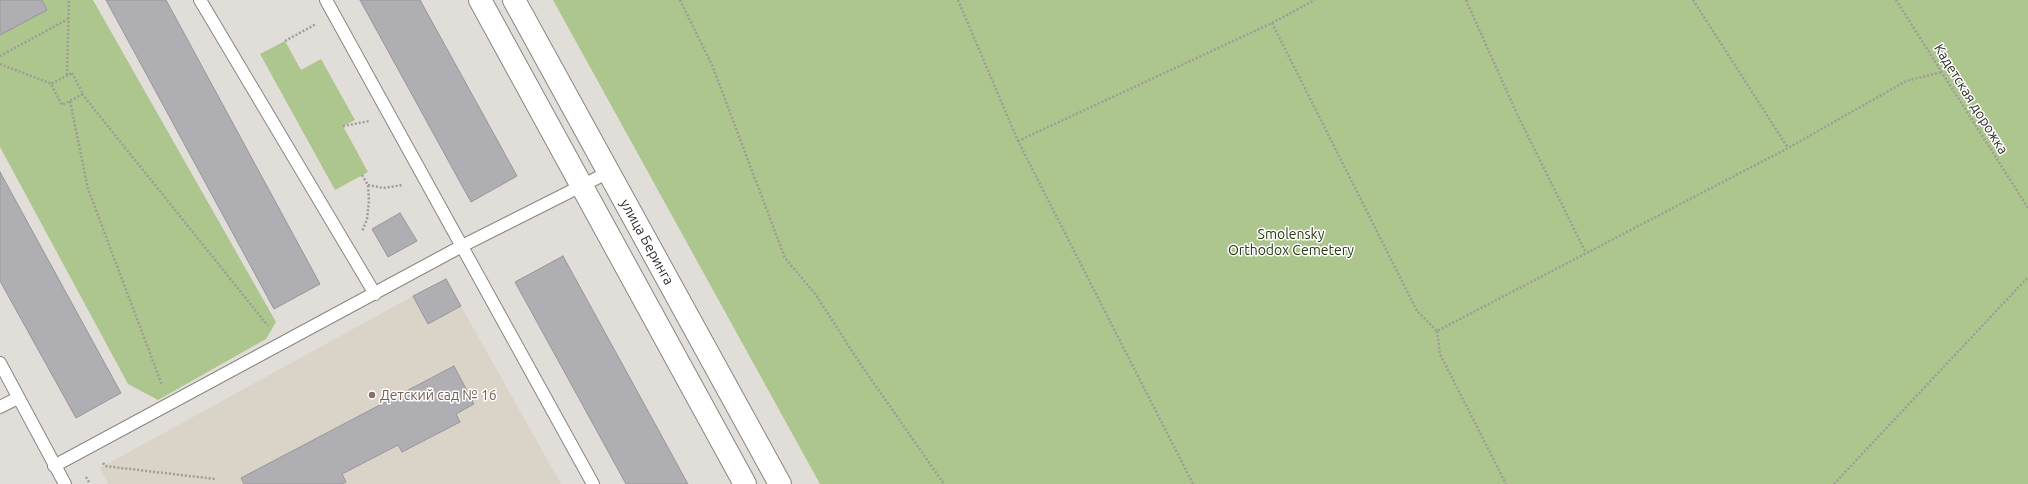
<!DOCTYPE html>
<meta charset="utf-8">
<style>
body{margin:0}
canvas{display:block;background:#e1ded9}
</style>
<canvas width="2028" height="484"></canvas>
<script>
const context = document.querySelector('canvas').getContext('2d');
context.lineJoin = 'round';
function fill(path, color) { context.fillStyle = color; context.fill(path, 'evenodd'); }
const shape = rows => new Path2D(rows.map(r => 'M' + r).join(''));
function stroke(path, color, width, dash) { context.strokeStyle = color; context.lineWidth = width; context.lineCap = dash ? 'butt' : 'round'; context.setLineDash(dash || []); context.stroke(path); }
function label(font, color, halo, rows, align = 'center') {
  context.font = font + ' Ubuntu,sans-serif'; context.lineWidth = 3; context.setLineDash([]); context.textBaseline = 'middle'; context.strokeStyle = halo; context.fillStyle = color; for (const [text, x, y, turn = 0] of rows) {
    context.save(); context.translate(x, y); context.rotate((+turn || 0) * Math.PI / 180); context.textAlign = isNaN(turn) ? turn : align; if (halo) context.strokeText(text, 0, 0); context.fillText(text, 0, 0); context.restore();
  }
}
fill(shape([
 [413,296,429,324,461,306,561,484,108,484,100,468]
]), '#dad3c7');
fill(shape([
 [0,0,93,0,276,322,266,339,158,400,128,384,0,147],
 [553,0,2028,0,2028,484,820,484],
 [285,41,301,70,321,59,355,120,343,126,368,172,335,190,260,54]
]), '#adc68d');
const building = shape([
 [0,0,42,0,47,10,0,35,0,0],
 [106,0,166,0,320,284,274,309,106,0],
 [360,0,420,0,517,176,471,202,360,0],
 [0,172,121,393,76,418,0,281,0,172],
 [400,213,417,241,388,257,372,229,400,213],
 [563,256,688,484,626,484,515,282,563,256],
 [446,279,461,306,428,324,413,296,446,279],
 [454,366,474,404,456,414,460,422,402,452,398,445,342,474,346,482,342,484,244,484,241,478,454,366]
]);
fill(building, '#afaeb3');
stroke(building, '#97969b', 1);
const lane = shape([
 [200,0,375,294],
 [326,0,593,484],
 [0,363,65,484],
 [0,407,18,398],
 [54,466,462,246,609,172]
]);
const secondary = shape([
 [480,0,745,484],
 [514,0,780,484]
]);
stroke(lane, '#898682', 14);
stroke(secondary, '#898682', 24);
stroke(shape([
 [680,0,712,65,785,258,816,295,857,359,944,484],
 [958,0,1018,141,1193,484],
 [1466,0,1517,114,1586,253],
 [1693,0,1788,148],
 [1896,0,2028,208],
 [1272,23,1417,311,1437,331,1788,148,1906,81,1942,72],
 [285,41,316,24],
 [0,56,68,19],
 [0,64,52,84],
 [72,73,83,94,62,105,51,84,72,73],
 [67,75,69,0],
 [82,94,268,326],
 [70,101,88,189,162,385],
 [343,126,370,121],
 [1018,141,1272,23,1315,0],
 [362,175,368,185,369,201,367,219,362,232],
 [368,185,383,188,403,185],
 [1437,331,1440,354,1506,484],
 [103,463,105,466,215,479],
 [86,477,90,484],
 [1834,484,2028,277]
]), '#9e9c98', 2.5, [2, 2]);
stroke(lane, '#fff', 12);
stroke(secondary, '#fff', 22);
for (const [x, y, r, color] of [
 [372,395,4,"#8d6e63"]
]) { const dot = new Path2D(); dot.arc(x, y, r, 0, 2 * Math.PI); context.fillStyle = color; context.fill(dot); stroke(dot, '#fff', 1.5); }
label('14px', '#2e2d2b', '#fff', [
 ["Кадетская дорожка",1971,99,58],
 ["улица Беринга",647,242,61]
]);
label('14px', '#283611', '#fff', [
 ["Smolensky",1291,234],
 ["Orthodox Cemetery",1291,250]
]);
label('14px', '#785e54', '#fff', [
 ["Детский сад № 16",380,395]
], 'left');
</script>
